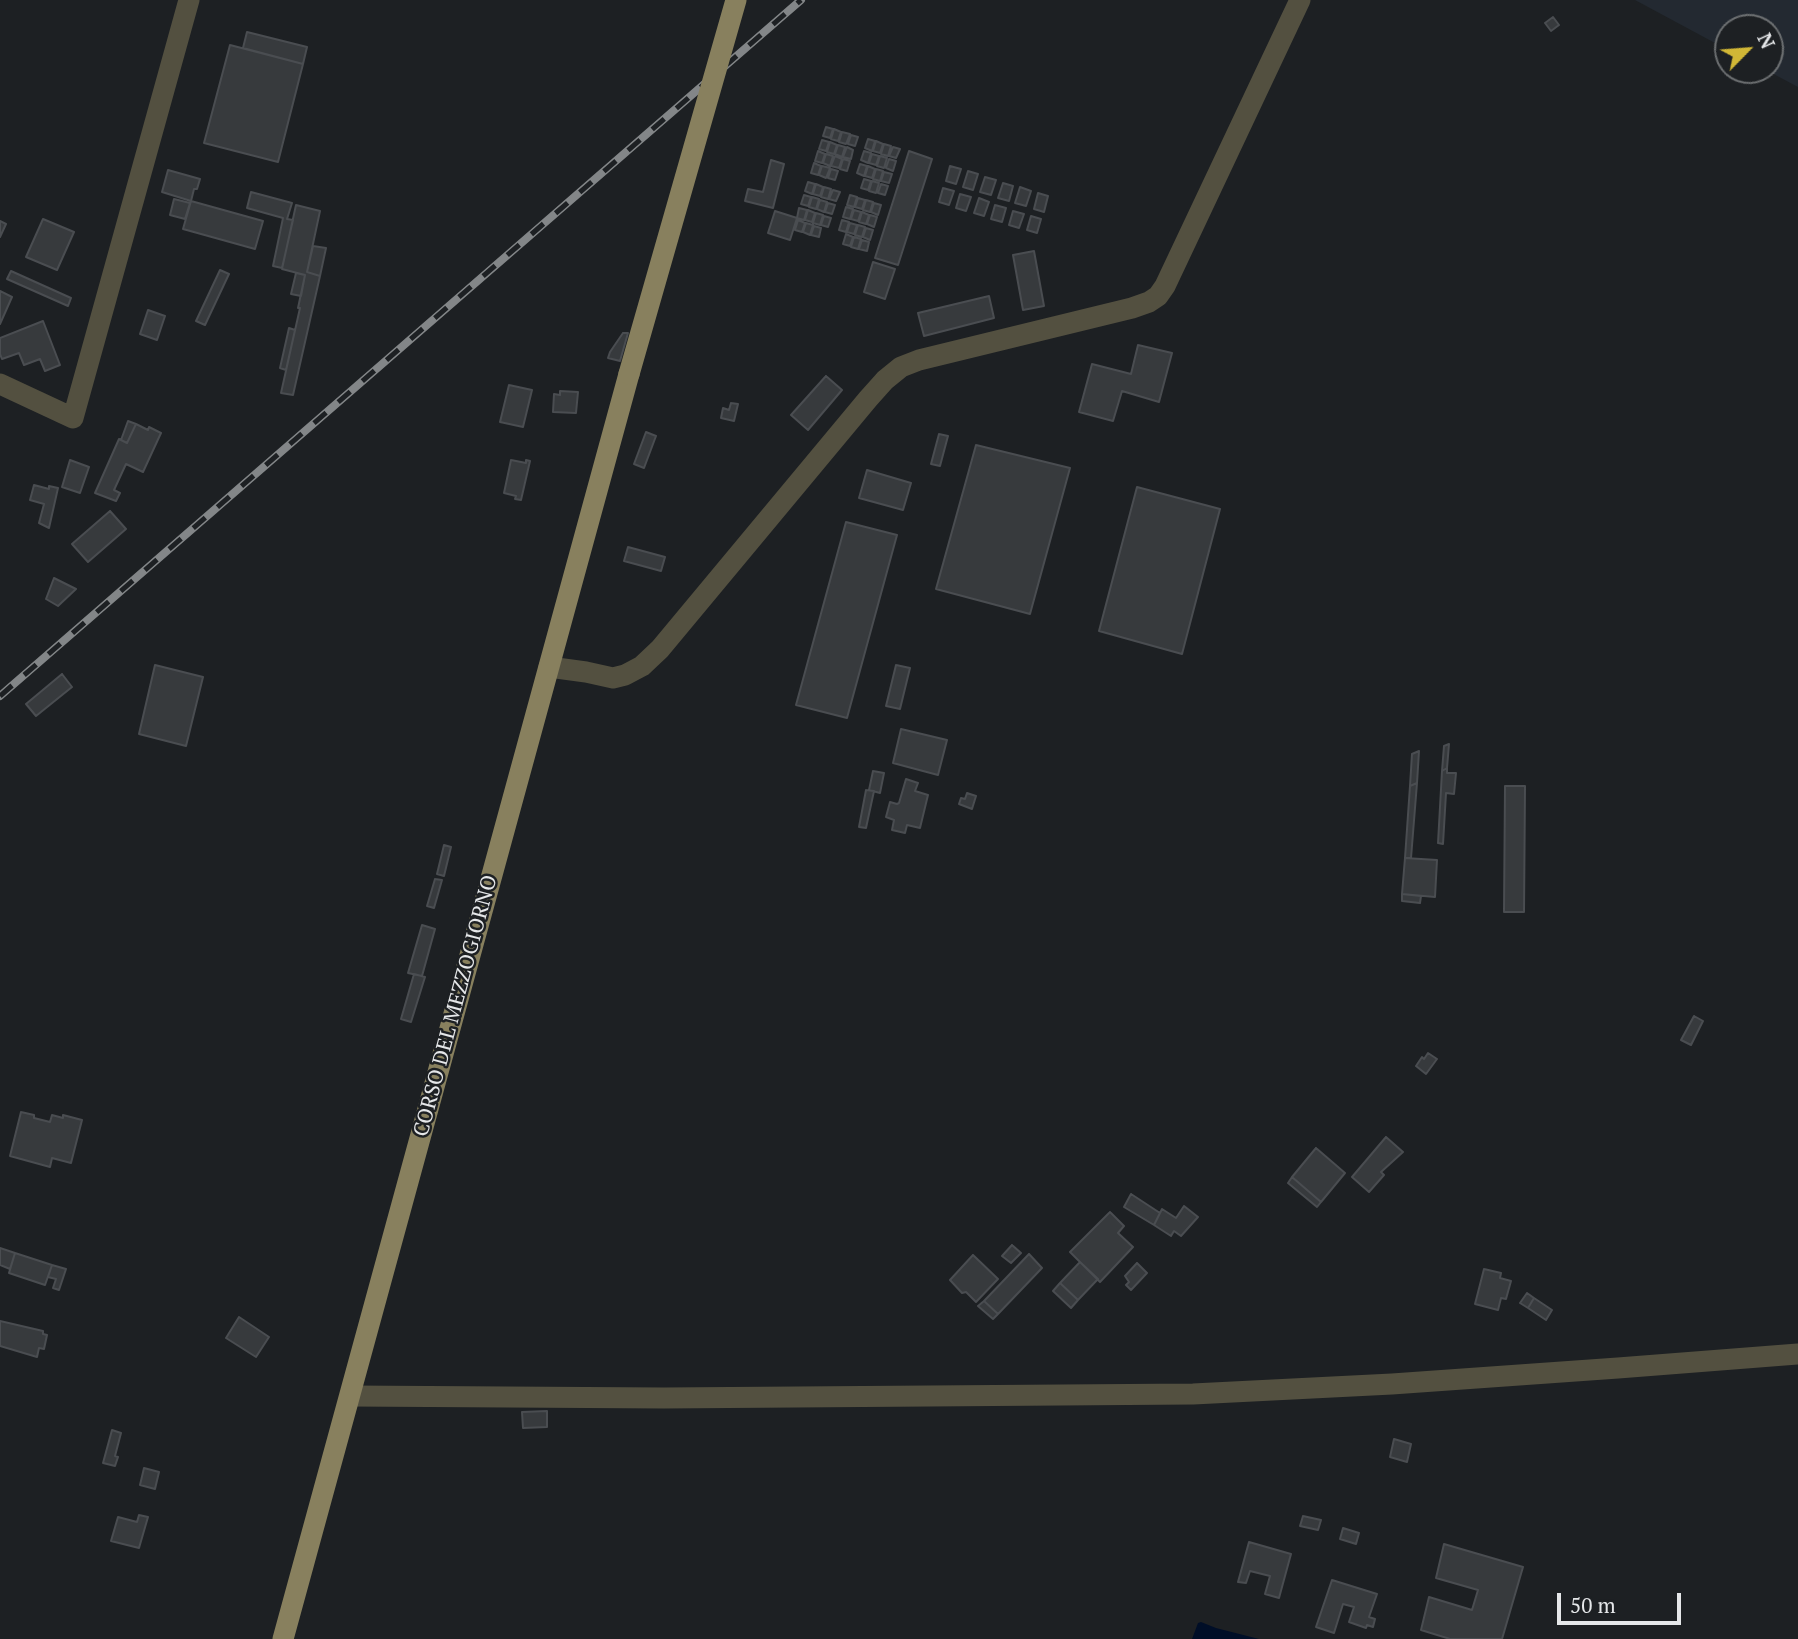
<!DOCTYPE html>
<style>
body{margin:0}
#map{position:relative;width:1798px;height:1639px;overflow:hidden;background:#1d2023;font-family:"PT Serif",serif}
canvas{display:block}
.north{position:absolute;left:1714px;top:14px;width:70px;height:70px;box-sizing:border-box;background:#1d2023;border:2px solid #6d7072;border-radius:50%;rotate:65deg;font-size:19px;font-weight:700;line-height:28px;text-align:center;color:#e5e7e9}
.north::after{content:'';display:block;margin:auto;width:24px;height:32px;background:#d1b736;clip-path:polygon(50% 0,100% 100%,50% 72%,0 100%)}
.scale{position:absolute;left:1557px;top:1593px;width:124px;height:32px;box-sizing:border-box;border:4px solid #e5e7e9;border-top:0;padding-left:9px;font-size:21px;line-height:24px;white-space:nowrap;color:#e5e7e9;-webkit-text-stroke:5px #1d2023;paint-order:stroke}
</style>
<div id="map">
<canvas width="1798" height="1639"></canvas>
<div class="north">N</div>
<div class="scale">50 m</div>
</div>
<script>
const context = document.querySelector('canvas').getContext('2d');
context.lineJoin = 'round';
function fill(path, color) { context.fillStyle = color; context.fill(path, 'evenodd'); }
const shape = rows => new Path2D(rows.map(r => 'M' + r).join(''));
function stroke(path, color, width, dash) { context.strokeStyle = color; context.lineWidth = width; context.lineCap = dash ? 'butt' : 'round'; context.setLineDash(dash || []); context.stroke(path); }
function label(font, color, halo, rows, align = 'center') {
  context.font = font + ' "PT Serif",serif'; context.lineWidth = 5; context.setLineDash([]); context.textBaseline = 'middle'; context.strokeStyle = halo; context.fillStyle = color; for (const [text, x, y, turn = 0] of rows) {
    context.save(); context.translate(x, y); context.rotate((+turn || 0) * Math.PI / 180); context.textAlign = isNaN(turn) ? turn : align; if (halo) context.strokeText(text, 0, 0); context.fillText(text, 0, 0); context.restore();
  }
}
fill(shape([
 [1635,0,1798,0,1798,87,1766,70,1770,70,1770,28,1728,28,1728,50]
]), '#232931');
fill(shape([
 [1201,1622,1216,1628,1259,1639,1192,1639,1198,1623]
]), '#000e27');
const building = shape([
 [1553,17,1559,25,1551,31,1545,23,1553,17],
 [247,32,307,47,303,64,243,48,247,32],
 [230,45,303,64,278,162,204,143,230,45],
 [826,127,833,129,830,138,823,136,826,127],
 [834,129,841,132,838,141,831,139,834,129],
 [842,132,850,134,846,144,839,142,842,132],
 [851,135,858,137,855,146,848,144,851,135],
 [868,139,875,141,872,151,865,148,868,139],
 [822,140,829,142,826,151,819,149,822,140],
 [876,141,883,144,880,153,873,151,876,141],
 [830,142,837,145,834,154,827,152,830,142],
 [884,144,891,146,888,156,881,154,884,144],
 [838,145,845,147,842,157,835,154,838,145],
 [847,147,853,150,851,159,843,157,847,147],
 [893,147,900,149,896,158,889,156,893,147],
 [818,151,825,154,822,163,815,161,818,151],
 [864,151,871,153,868,163,861,160,864,151],
 [909,151,932,159,898,265,875,258,909,151],
 [826,154,833,156,830,166,823,163,826,154],
 [872,154,879,156,876,165,869,163,872,154],
 [835,156,842,159,839,168,831,166,835,156],
 [880,156,887,158,884,168,877,166,880,156],
 [843,159,850,161,847,171,840,169,843,159],
 [889,159,896,161,893,171,886,168,889,159],
 [771,160,784,164,773,208,745,201,748,189,763,192,771,160],
 [814,163,821,166,818,175,811,173,814,163],
 [860,164,867,166,864,176,857,173,860,164],
 [822,166,830,168,826,178,819,175,822,166],
 [868,166,875,169,872,178,865,176,868,166],
 [950,166,961,169,956,184,946,181,950,166],
 [831,169,838,171,835,180,828,178,831,169],
 [876,169,883,171,880,181,873,179,876,169],
 [168,170,200,179,197,189,194,189,191,201,162,192,168,170],
 [968,171,978,174,973,190,963,187,968,171],
 [884,172,892,174,889,183,881,181,884,172],
 [985,177,996,180,991,195,980,192,985,177],
 [864,179,871,181,868,190,861,188,864,179],
 [872,181,879,183,876,193,869,191,872,181],
 [808,182,815,184,812,194,805,191,808,182],
 [1003,183,1013,186,1009,201,998,198,1003,183],
 [816,184,823,187,820,196,813,194,816,184],
 [881,184,888,186,885,195,878,193,881,184],
 [824,187,831,189,828,199,821,197,824,187],
 [1020,187,1031,191,1026,206,1015,203,1020,187],
 [943,188,954,191,949,205,939,202,943,188],
 [833,190,840,192,836,201,829,199,833,190],
 [251,192,292,203,287,219,293,220,282,268,273,266,283,218,247,208,251,192],
 [1038,193,1048,196,1044,212,1034,209,1038,193],
 [960,194,971,197,966,211,956,208,960,194],
 [804,195,811,197,808,206,801,204,804,195],
 [850,195,857,197,854,207,847,205,850,195],
 [812,197,819,199,816,209,809,207,812,197],
 [858,198,865,200,862,209,855,207,858,198],
 [979,198,989,202,984,216,974,213,979,198],
 [174,199,190,203,185,219,170,215,174,199],
 [820,200,827,202,824,212,817,209,820,200],
 [866,200,873,202,870,212,863,210,866,200],
 [191,201,263,221,255,249,183,229,191,201],
 [828,203,835,205,832,214,825,212,828,203],
 [874,203,881,205,878,215,871,212,874,203],
 [296,205,320,211,307,272,320,276,293,395,281,393,300,308,298,308,305,275,282,269,296,205],
 [995,205,1006,208,1002,222,991,219,995,205],
 [846,207,853,209,850,219,843,217,846,207],
 [799,208,807,210,804,220,797,218,799,208],
 [808,210,815,213,812,222,805,220,808,210],
 [854,210,861,212,858,221,851,219,854,210],
 [775,211,797,218,790,240,768,233,775,211],
 [1013,211,1024,214,1019,228,1009,225,1013,211],
 [862,212,869,215,866,224,859,222,862,212],
 [816,213,823,215,820,225,813,223,816,213],
 [870,215,877,217,874,227,867,224,870,215],
 [824,216,831,218,828,227,821,225,824,216],
 [1031,216,1041,219,1037,233,1027,230,1031,216],
 [43,219,74,232,57,270,26,257,43,219],
 [798,220,805,223,802,232,795,230,798,220],
 [842,220,849,222,846,232,839,230,842,220],
 [0,221,6,224,0,237,0,221],
 [806,223,813,225,810,235,803,232,806,223],
 [850,223,857,225,854,234,847,232,850,223],
 [858,225,865,227,862,237,855,235,858,225],
 [814,226,821,228,819,237,811,235,814,226],
 [866,228,873,230,870,240,863,237,866,228],
 [846,234,853,237,850,246,843,244,846,234],
 [854,237,861,239,858,249,851,247,854,237],
 [862,240,869,242,867,251,859,249,862,240],
 [313,246,326,248,320,276,307,272,313,246],
 [1034,251,1044,306,1023,310,1013,255,1034,251],
 [873,262,895,269,885,299,864,292,873,262],
 [220,270,229,274,205,325,196,321,220,270],
 [11,271,71,298,68,306,7,279,11,271],
 [296,273,305,275,301,296,291,294,296,273],
 [0,291,12,297,0,324,0,291],
 [989,296,994,318,924,336,918,313,989,296],
 [148,310,165,316,157,340,140,334,148,310],
 [43,321,60,365,45,371,40,359,24,365,19,353,2,359,0,354,0,338,43,321],
 [289,328,295,330,286,370,280,368,289,328],
 [623,333,628,333,620,361,608,358,610,352,623,333],
 [1138,345,1172,353,1159,402,1122,391,1113,421,1079,412,1092,364,1131,374,1138,345],
 [826,376,842,390,808,430,791,415,826,376],
 [509,385,532,390,523,427,500,422,509,385],
 [560,391,578,392,576,413,553,412,554,394,560,395,560,391],
 [731,403,738,404,734,421,721,418,723,408,729,410,731,403],
 [128,421,136,424,127,443,121,440,128,421],
 [136,424,148,430,149,427,161,433,143,472,126,464,114,490,120,493,116,501,95,493,119,439,127,443,136,424],
 [646,432,656,436,644,468,634,464,646,432],
 [939,434,948,436,940,466,931,464,939,434],
 [976,445,1070,468,1030,614,936,589,976,445],
 [70,460,89,467,80,493,62,487,70,460],
 [511,460,526,463,526,460,530,461,521,500,515,499,516,496,504,493,511,460],
 [867,470,911,483,903,510,859,498,867,470],
 [34,485,49,489,49,486,58,488,49,528,39,523,44,504,30,500,34,485],
 [1137,487,1220,509,1182,654,1099,631,1137,487],
 [110,511,126,529,88,562,72,544,110,511],
 [846,522,897,535,847,718,796,705,846,522],
 [628,547,665,557,661,571,624,561,628,547],
 [54,578,76,589,58,606,46,599,54,578],
 [155,665,203,677,186,746,139,734,155,665],
 [896,665,910,668,900,709,886,706,896,665],
 [62,674,72,687,36,716,26,704,62,674],
 [901,729,947,740,938,775,893,763,901,729],
 [1449,744,1447,768,1442,771,1444,746,1449,744],
 [1419,751,1417,783,1410,786,1412,754,1419,751],
 [1447,768,1447,773,1456,773,1454,794,1446,793,1443,844,1438,843,1442,771,1447,768],
 [873,771,884,773,880,793,869,790,873,771],
 [906,779,918,783,915,791,928,795,920,828,907,825,905,833,892,830,894,820,886,817,890,802,897,804,899,803,906,779],
 [1417,783,1411,858,1405,858,1410,786,1417,783],
 [1505,786,1525,786,1524,912,1504,912,1505,786],
 [866,790,874,791,866,828,859,827,866,790],
 [967,793,976,796,972,809,959,804,961,798,965,799,967,793],
 [444,845,451,847,444,876,437,874,444,845],
 [1405,858,1437,860,1435,897,1402,894,1405,858],
 [435,879,442,880,434,908,427,906,435,879],
 [1402,894,1421,896,1420,903,1402,901,1402,894],
 [422,925,435,929,422,976,408,973,422,925],
 [414,974,425,977,411,1022,401,1019,414,974],
 [1694,1016,1703,1021,1691,1045,1681,1040,1694,1016],
 [1428,1053,1437,1059,1426,1074,1416,1066,1422,1057,1424,1059,1428,1053],
 [21,1112,34,1115,34,1118,50,1122,52,1115,63,1118,63,1115,82,1120,71,1163,52,1158,50,1167,10,1156,21,1112],
 [1386,1137,1403,1152,1381,1172,1384,1175,1369,1192,1352,1177,1386,1137],
 [1316,1148,1345,1173,1321,1202,1292,1177,1316,1148],
 [1292,1177,1321,1202,1317,1207,1288,1183,1292,1177],
 [1131,1194,1160,1213,1154,1225,1124,1207,1131,1194],
 [1184,1206,1198,1217,1181,1236,1174,1231,1171,1236,1154,1225,1162,1209,1176,1218,1184,1206],
 [1110,1212,1124,1226,1118,1233,1133,1247,1100,1282,1070,1252,1110,1212],
 [1012,1245,1021,1253,1011,1263,1002,1256,1012,1245],
 [0,1248,15,1253,10,1269,0,1265,0,1248],
 [15,1253,52,1265,45,1285,9,1273,15,1253],
 [1029,1254,1042,1268,998,1314,984,1301,1029,1254],
 [973,1255,998,1279,976,1302,966,1292,962,1293,950,1280,973,1255],
 [1080,1262,1098,1279,1078,1300,1060,1283,1080,1262],
 [1137,1263,1147,1273,1131,1290,1126,1285,1129,1282,1125,1276,1137,1263],
 [52,1265,66,1269,59,1290,53,1288,56,1279,48,1277,52,1265],
 [1484,1269,1501,1273,1500,1278,1511,1281,1506,1299,1501,1298,1498,1310,1475,1304,1484,1269],
 [1060,1283,1078,1300,1071,1308,1053,1291,1060,1283],
 [1527,1293,1534,1298,1528,1308,1520,1303,1527,1293],
 [1534,1298,1552,1310,1546,1320,1528,1308,1534,1298],
 [984,1301,998,1314,993,1319,978,1306,984,1301],
 [239,1317,269,1337,256,1357,226,1338,239,1317],
 [0,1321,43,1331,43,1334,47,1335,44,1349,39,1348,37,1357,0,1346,0,1321],
 [547,1411,547,1427,523,1428,522,1412,547,1411],
 [112,1430,121,1433,115,1456,118,1457,115,1466,103,1463,112,1430],
 [1394,1439,1411,1444,1407,1462,1390,1457,1394,1439],
 [144,1468,159,1472,155,1489,140,1485,144,1468],
 [139,1515,148,1517,139,1548,111,1541,118,1517,137,1522,139,1515],
 [1303,1516,1321,1520,1318,1530,1300,1526,1303,1516],
 [1343,1528,1359,1533,1356,1544,1340,1539,1343,1528],
 [1249,1542,1291,1554,1279,1598,1265,1594,1270,1576,1250,1571,1246,1583,1238,1582,1249,1542],
 [1444,1544,1523,1567,1502,1639,1450,1639,1421,1630,1429,1597,1472,1610,1478,1590,1436,1578,1444,1544],
 [1332,1580,1377,1594,1369,1617,1375,1619,1373,1627,1367,1625,1366,1628,1349,1622,1354,1607,1343,1604,1334,1633,1316,1627,1332,1580]
]);
fill(building, '#373a3d');
stroke(building, '#4a4d51', 2);
stroke(shape([
 [0,384,73,418,189,0],
 [549,667,586,672,613,678,625,675,642,666,660,649,868,399,885,380,901,367,919,360,1132,308,1149,302,1158,296,1165,286,1300,0],
 [350,1396,664,1398,1193,1394,1392,1384,1618,1368,1798,1354]
]), '#535040', 21);
stroke(shape([
 [283,1639,629,374]
]), '#88805e', 21);
const rail = shape([
 [0,696,801,0]
]);
stroke(rail, '#838688', 8);
stroke(rail, '#1d2023', 5, [16]);
stroke(shape([
 [629,374,736,0]
]), '#88805e', 21);
label('21px', '#e5e7e9', '#1d2023', [
 ["CORSO DEL MEZZOGIORNO",456,1006,-75]
]);
</script>
